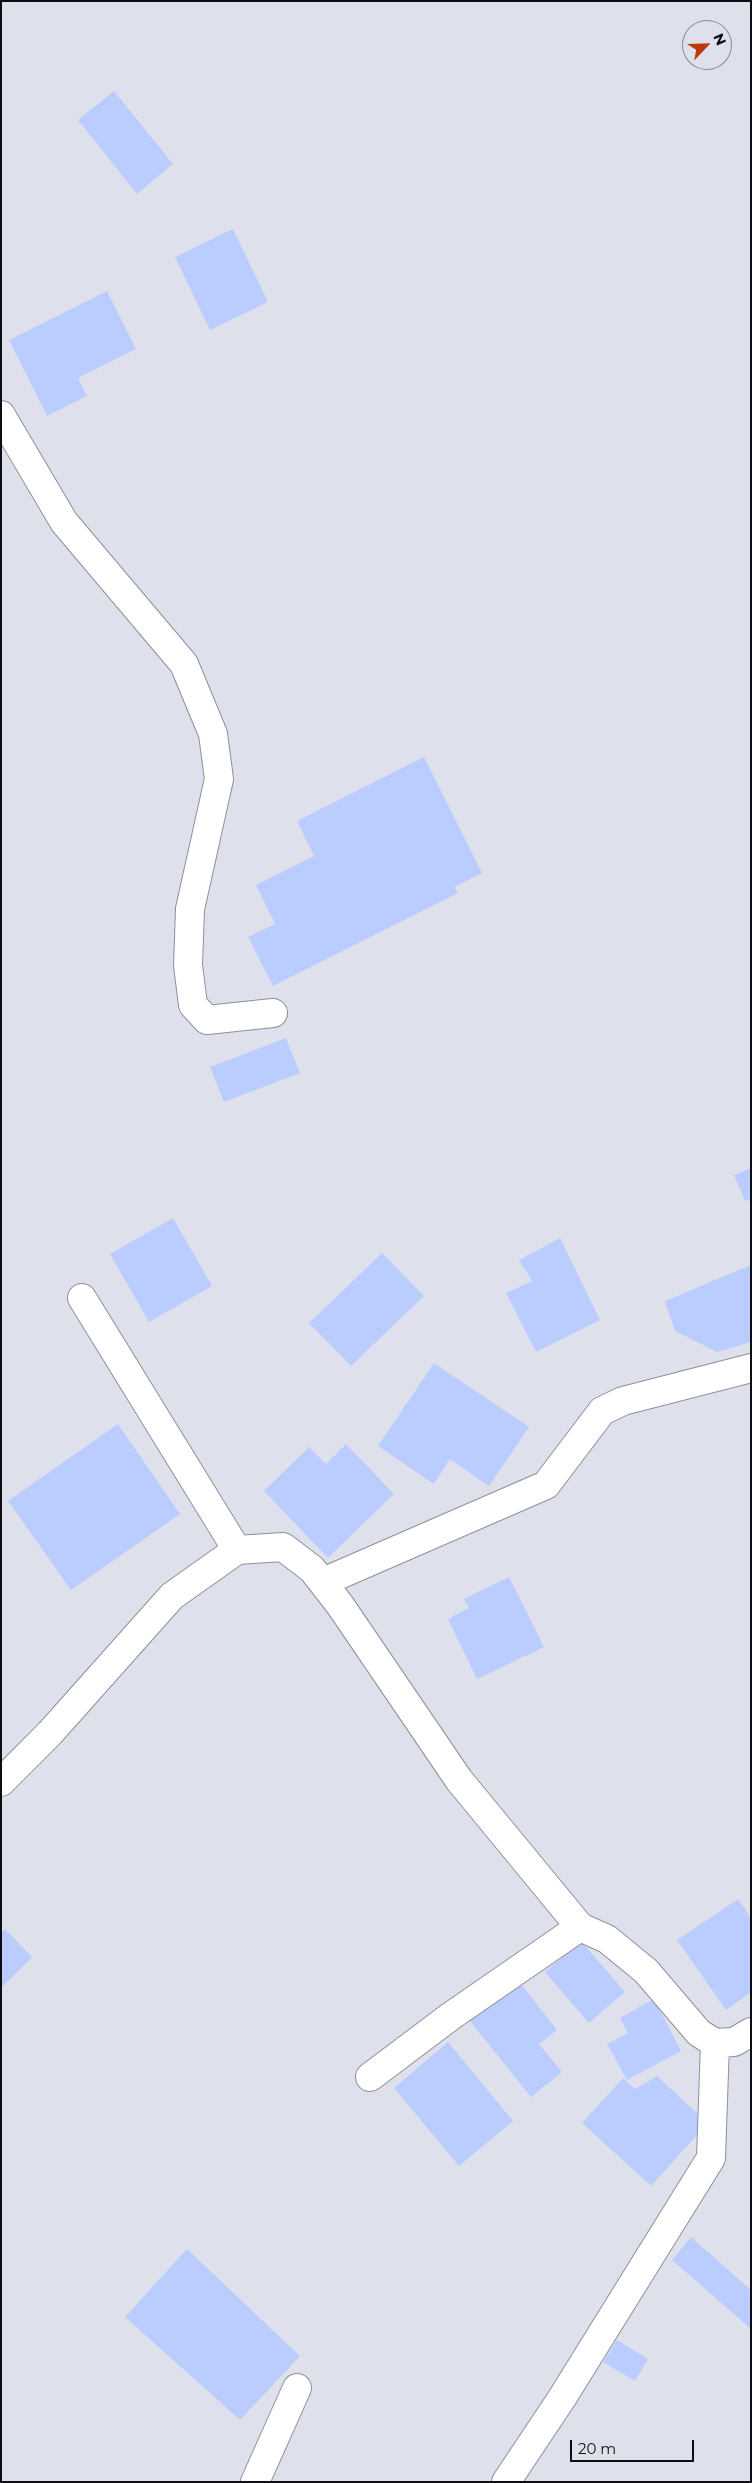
<!DOCTYPE html>
<style>
body{margin:0}
#map{position:relative;width:752px;height:2483px;overflow:hidden;background:#dee1eb;font-family:Montserrat,sans-serif}
canvas{display:block}
.frame{position:absolute;inset:0;border:2px solid #0d0e11;pointer-events:none}
.north{position:absolute;left:682px;top:20px;width:50px;height:50px;box-sizing:border-box;background:#dee1eb;border:1px solid #8a8d94;border-radius:50%;rotate:66deg;font-size:14px;font-weight:700;line-height:20px;text-align:center;color:#0d0e11}
.north::after{content:'';display:block;margin:auto;width:18px;height:22px;background:#c03708;clip-path:polygon(50% 0,100% 100%,50% 72%,0 100%)}
.scale{position:absolute;left:570px;top:2440px;width:124px;height:22px;box-sizing:border-box;border:2px solid #0d0e11;border-top:0;padding-left:6px;font-size:15px;line-height:18px;white-space:nowrap;color:#0d0e11;-webkit-text-stroke:4px #dee1eb;paint-order:stroke}
</style>
<div id="map">
<canvas width="752" height="2483"></canvas>
<div class="frame"></div>
<div class="north">N</div>
<div class="scale">20 m</div>
</div>
<script>
const context = document.querySelector('canvas').getContext('2d');
context.lineJoin = 'round';
function fill(path, color) { context.fillStyle = color; context.fill(path, 'evenodd'); }
const shape = rows => new Path2D(rows.map(r => 'M' + r).join(''));
function stroke(path, color, width, dash) { context.strokeStyle = color; context.lineWidth = width; context.lineCap = dash ? 'butt' : 'round'; context.setLineDash(dash || []); context.stroke(path); }
fill(shape([
 [114,91,173,164,137,194,78,120],
 [233,229,268,302,210,330,175,257],
 [107,291,136,349,78,378,87,396,47,416,9,340],
 [424,757,482,873,455,887,458,893,273,986,248,937,275,924,256,885,314,856,297,821],
 [286,1038,300,1073,224,1102,210,1067],
 [751,1168,751,1199,745,1201,734,1175],
 [173,1218,212,1286,149,1322,110,1254],
 [560,1238,600,1320,536,1352,506,1293,532,1281,519,1260],
 [382,1253,424,1296,351,1366,309,1323],
 [751,1265,751,1342,717,1352,675,1331,665,1301],
 [434,1363,529,1427,489,1486,450,1459,434,1484,378,1446],
 [118,1424,180,1514,71,1590,8,1501],
 [346,1444,394,1494,328,1558,264,1491,309,1447,326,1464],
 [509,1577,544,1647,477,1679,448,1619,469,1608,464,1599],
 [738,1899,751,1918,751,1992,726,2010,677,1940],
 [5,1929,32,1957,1,1988,1,1932],
 [581,1941,625,1992,589,2023,545,1972],
 [518,1980,557,2030,539,2044,562,2072,531,2097,469,2020],
 [654,1999,681,2051,627,2080,607,2044,628,2033,620,2018],
 [448,2042,513,2121,459,2166,394,2088],
 [657,2076,708,2123,651,2186,582,2123,623,2078,635,2089],
 [691,2237,751,2290,751,2329,672,2260],
 [187,2249,300,2356,240,2420,125,2317],
 [617,2340,648,2359,635,2381,603,2362]
]), '#bbccfe');
const minor = shape([
 [1,415,64,522,184,664,213,734,219,779,190,909,188,965,193,1005,207,1020,273,1013],
 [82,1298,237,1550],
 [323,1582,546,1485,602,1411,623,1401,751,1368],
 [1,1782,50,1733,172,1596,237,1550,283,1547,312,1569,340,1605,459,1780,580,1927,607,1939,646,1971,699,2033,715,2043,734,2042,751,2032],
 [370,2077,451,2016,580,1927],
 [255,2482,297,2388],
 [506,2482,562,2398,711,2158,715,2043]
]);
stroke(minor, '#8d909a', 30);
stroke(minor, '#fff', 28);
</script>
